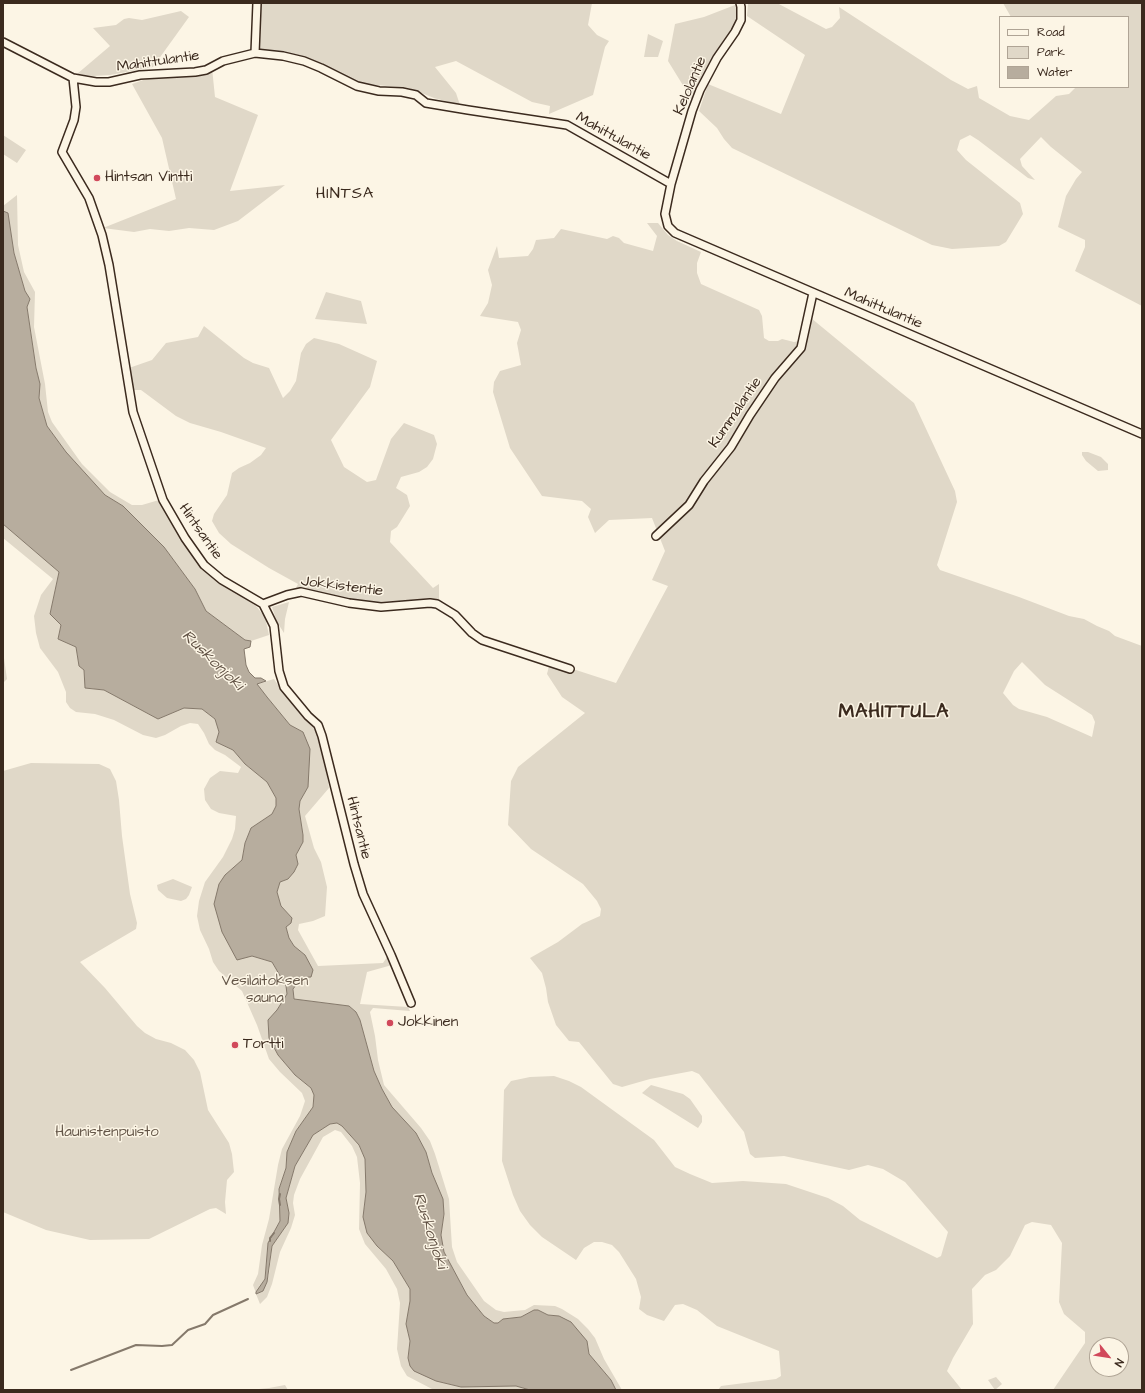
<!DOCTYPE html>
<style>
body{margin:0}
#map{position:relative;width:1145px;height:1393px;overflow:hidden;background:#fcf5e5;font-family:"Architects Daughter",sans-serif}
canvas{display:block}
.frame{position:absolute;inset:0;border:4px solid #3b2a1e;pointer-events:none}
.legend{position:absolute;left:999px;top:16px;width:130px;height:72px;box-sizing:border-box;background:#fcf5e5;border:1px solid #afa495;margin:0;padding:5px 7px;list-style:none;font-size:12px;color:#3b2a1e}
.legend li{display:flex;align-items:center;gap:8px;height:20px}
.legend b{width:20px;border:1px solid #afa495}
.north{position:absolute;left:1089px;top:1337px;width:40px;height:40px;box-sizing:border-box;background:#fcf5e5;border:1px solid #afa495;border-radius:50%;rotate:120deg;font-size:11px;font-weight:700;line-height:16px;text-align:center;color:#3b2a1e}
.north::after{content:'';display:block;margin:auto;width:14px;height:18px;background:#d1495b;clip-path:polygon(50% 0,100% 100%,50% 72%,0 100%)}
</style>
<div id="map">
<canvas width="1145" height="1393"></canvas>
<div class="frame"></div>
<ul class="legend">
<li><b style="height:5px;background:#fcf5e5"></b>Road</li>
<li><b style="height:11px;background:#e0d8c8"></b>Park</li>
<li><b style="height:11px;background:#b7ad9e"></b>Water</li>
</ul>
<div class="north">N</div>
</div>
<script>
const context = document.querySelector('canvas').getContext('2d');
context.lineJoin = 'round';
function fill(path, color) { context.fillStyle = color; context.fill(path, 'evenodd'); }
const shape = rows => new Path2D(rows.map(r => 'M' + r).join(''));
function stroke(path, color, width, dash) { context.strokeStyle = color; context.lineWidth = width; context.lineCap = dash ? 'butt' : 'round'; context.setLineDash(dash || []); context.stroke(path); }
function label(font, color, halo, rows, align = 'center') {
  context.font = font + ' "Architects Daughter",sans-serif'; context.lineWidth = 3; context.setLineDash([]); context.textBaseline = 'middle'; context.strokeStyle = halo; context.fillStyle = color; for (const [text, x, y, turn = 0] of rows) {
    context.save(); context.translate(x, y); context.rotate((+turn || 0) * Math.PI / 180); context.textAlign = isNaN(turn) ? turn : align; if (halo) context.strokeText(text, 0, 0); context.fillText(text, 0, 0); context.restore();
  }
}
fill(shape([
 [260,3,592,3,588,25,597,35,609,41,605,47,593,95,549,114,550,106,532,102,456,61,435,67,456,93,460,105,434,98,409,88,366,84,352,81,324,65,302,57,278,51,257,51],
 [748,3,777,3,826,29,832,27,840,18,839,7,951,80,968,89,977,86,979,98,1010,116,1029,120,1056,96,1069,94,1076,87,1128,87,1128,17,1011,17,1003,3,1142,3,1142,306,1075,271,1085,247,1085,240,1058,227,1066,196,1076,179,1082,172,1051,147,1041,137,1020,159,1022,166,1035,180,1028,178,978,140,970,135,960,140,957,150,966,160,1020,203,1023,214,1006,242,999,246,952,249,932,245,732,148,724,139,717,128,699,111,708,84,781,114,805,55,747,16],
 [735,5,738,15,737,24,711,61,692,100,668,61,675,24,704,17],
 [181,11,189,17,153,67,110,75,93,76,77,74,110,46,93,28,116,25,124,19,129,18,142,20],
 [648,34,663,41,658,57,644,57],
 [212,68,215,97,258,115,230,191,285,185,238,221,214,230,189,228,169,231,150,229,134,232,103,228,176,199,162,138,132,84,152,77],
 [3,135,26,150,17,163,3,154],
 [17,195,18,245,24,272,35,292,34,327,45,384,48,412,52,422,82,464,110,492,132,505,142,505,159,500,197,564,208,573,256,606,265,617,269,635,251,641,245,640,206,611,195,589,164,547,123,506,105,495,66,452,47,426,39,398,40,384,36,368,27,307,30,299,25,291,14,253,8,213,3,211,3,206],
 [647,223,658,223,668,235,677,241,701,252,697,263,697,273,701,284,759,310,762,316,764,338,769,341,778,341,782,339,794,342,799,341,801,347,811,318,914,403,955,491,957,502,937,565,940,570,1019,597,1069,616,1084,619,1097,626,1109,631,1115,636,1142,646,1142,1390,1053,1390,1085,1343,1085,1332,1064,1314,1059,1302,1062,1243,1051,1225,1032,1222,1025,1225,1010,1256,996,1270,985,1275,972,1289,973,1324,953,1358,947,1371,962,1390,718,1390,721,1386,776,1379,781,1376,779,1351,717,1326,697,1310,683,1304,675,1305,664,1321,647,1315,639,1309,641,1297,636,1279,619,1252,612,1245,602,1242,594,1242,584,1248,576,1260,542,1237,530,1225,520,1211,513,1195,502,1161,504,1090,511,1081,530,1077,554,1076,569,1081,581,1087,654,1140,675,1167,690,1174,712,1183,743,1181,786,1184,828,1198,843,1206,860,1220,937,1258,941,1256,948,1232,905,1182,883,1169,868,1165,849,1170,784,1156,755,1158,750,1154,744,1132,699,1074,692,1071,650,1079,622,1087,613,1084,579,1042,569,1041,556,1025,548,1002,546,988,542,973,530,958,558,942,582,924,600,916,601,909,597,901,583,884,531,849,508,825,511,781,518,767,585,713,562,697,547,674,549,666,569,672,576,670,616,683,668,586,652,580,665,551,652,518,609,520,595,533,588,517,591,509,582,501,542,496,510,448,493,392,494,382,500,371,521,365,517,343,521,330,518,322,480,316,488,303,492,285,488,270,497,246,499,258,528,256,533,249,536,240,554,238,561,229,607,239,613,236,619,238,624,243,653,251,657,236],
 [1022,662,1045,685,1092,715,1095,722,1092,737,1047,717,1019,709,1013,705,1003,693,1014,671],
 [1097,1345,1121,1345,1121,1369,1097,1369],
 [326,292,361,301,367,324,315,319],
 [204,326,244,358,253,363,269,368,283,398,290,391,296,381,301,353,306,344,314,338,339,344,377,361,370,387,331,440,344,467,367,482,376,480,391,439,404,423,434,435,437,444,433,459,427,467,419,472,401,477,396,488,407,495,410,506,397,527,391,531,390,542,433,588,439,584,439,599,378,602,361,601,319,594,296,588,298,584,269,568,231,544,219,533,212,521,214,514,227,495,232,473,239,468,250,463,261,455,266,448,221,432,190,423,176,416,141,390,132,390,129,368,152,360,166,343,198,337],
 [1082,452,1088,452,1101,457,1108,464,1108,470,1098,471,1086,461,1082,455],
 [3,524,59,572,50,614,61,625,58,639,76,647,79,665,84,670,85,688,104,690,158,719,184,708,202,709,215,719,219,732,216,742,233,750,245,764,267,782,276,798,276,806,272,814,251,828,245,843,242,860,225,875,219,884,252,956,272,962,286,986,287,994,277,1010,268,1020,269,1038,278,1055,295,1075,311,1088,314,1095,313,1107,296,1131,287,1152,286,1168,279,1189,280,1221,268,1243,265,1279,256,1293,253,1285,258,1274,262,1245,269,1219,278,1165,282,1149,300,1116,305,1101,302,1093,280,1072,269,1059,257,1025,242,991,219,971,213,962,209,949,200,930,197,916,199,901,205,882,223,857,232,839,235,829,236,816,219,813,211,809,205,800,204,789,210,778,220,771,238,773,241,767,225,755,215,750,209,744,204,733,198,724,190,723,181,726,165,735,156,738,143,735,114,720,95,714,76,712,70,708,66,702,66,692,58,672,40,648,36,633,34,616,41,595,53,579,3,538],
 [289,602,285,619,284,633,277,622,272,607],
 [3,651,7,679,3,683],
 [274,679,282,691,315,730,322,746,329,788,305,816,314,848,321,862,327,887,325,916,313,921,299,924,298,930,318,966,383,963,387,957,392,965,367,972,360,1004,408,1007,410,1011,373,1008,370,1012,375,1036,378,1060,384,1085,421,1128,430,1141,435,1154,449,1199,452,1247,457,1262,484,1301,496,1310,504,1312,514,1311,525,1310,534,1305,555,1306,562,1309,578,1319,588,1329,595,1338,604,1359,622,1390,616,1390,611,1380,589,1354,587,1341,559,1316,548,1315,538,1310,534,1310,521,1317,503,1319,498,1323,494,1323,484,1316,467,1295,444,1252,441,1235,444,1214,426,1152,416,1133,392,1107,382,1089,374,1071,360,1020,356,1012,349,1006,294,999,294,978,311,977,305,955,294,946,289,938,286,927,292,918,281,906,277,892,280,882,288,879,298,864,296,855,303,842,303,835,299,809,300,801,308,787,303,732,290,725,267,697,257,684],
 [31,763,99,764,110,769,116,781,119,800,122,836,130,894,137,923,136,929,80,962,105,988,137,1026,145,1033,156,1039,171,1043,185,1050,194,1060,200,1072,208,1110,229,1143,232,1154,234,1172,227,1180,225,1202,226,1214,216,1208,210,1209,149,1239,90,1240,46,1230,3,1212,3,771],
 [173,879,192,887,189,895,186,899,181,901,167,898,158,890,157,885],
 [651,1085,683,1094,690,1099,702,1116,702,1122,698,1128,642,1093],
 [337,1123,342,1126,359,1145,365,1159,366,1192,363,1217,377,1246,393,1261,410,1289,410,1301,406,1324,410,1341,408,1358,436,1381,461,1387,516,1386,530,1390,434,1390,407,1376,401,1366,397,1349,400,1303,397,1289,386,1269,365,1244,359,1229,360,1183,357,1157,352,1146,341,1132,335,1130,323,1137,300,1179,294,1195,293,1203,295,1215,291,1228,280,1252,272,1284,267,1297,260,1304,256,1294,263,1291,269,1274,272,1246,288,1223,289,1213,286,1198,295,1166,313,1135,330,1124],
 [996,1377,1002,1384,995,1390,988,1380],
 [285,1385,288,1390,249,1390,269,1388]
]), '#e0d8c8');
const water = shape([
 [3,211,8,213,14,253,25,291,30,299,27,307,36,368,40,384,39,398,47,426,66,452,105,495,123,506,164,547,195,589,206,611,245,640,251,641,250,647,244,649,246,665,249,672,255,678,261,678,266,681,257,684,267,697,290,725,303,732,310,749,308,787,300,801,299,809,303,835,303,842,296,855,298,864,294,872,288,879,280,882,277,892,281,906,292,918,291,923,286,927,289,938,294,946,305,955,313,970,311,977,294,978,293,981,296,985,293,989,294,999,349,1006,356,1012,360,1020,374,1071,382,1089,392,1107,416,1133,426,1152,432,1173,443,1199,444,1214,441,1235,444,1252,467,1295,484,1316,494,1323,498,1323,503,1319,521,1317,534,1310,538,1310,548,1315,559,1316,571,1322,587,1341,589,1354,611,1380,616,1390,530,1390,516,1386,461,1387,436,1381,414,1371,410,1366,408,1358,410,1341,406,1324,410,1301,410,1289,393,1261,377,1246,367,1233,363,1217,366,1192,365,1159,359,1145,342,1126,337,1123,330,1124,313,1135,295,1166,286,1198,289,1213,288,1223,272,1246,267,1282,263,1291,256,1294,256,1292,265,1279,268,1243,280,1221,279,1189,286,1168,287,1152,296,1131,313,1107,314,1095,311,1088,295,1075,278,1055,269,1038,268,1020,277,1010,287,994,286,986,272,962,252,956,237,960,222,932,214,904,219,884,225,875,242,860,245,843,251,828,272,814,276,806,276,798,267,782,245,764,233,750,216,742,219,732,215,719,202,709,184,708,158,719,104,690,85,688,84,670,79,666,76,647,58,639,61,625,50,614,59,572,3,524,3,211]
]);
fill(water, '#b7ad9e');
stroke(water, '#85796b', 1);
stroke(shape([
 [280,1194,279,1199,280,1205],
 [270,1241,270,1238,274,1233],
 [71,1370,136,1345,162,1346,172,1345,188,1330,205,1324,213,1315,248,1299]
]), '#85796b', 2);
const minor = shape([
 [3,42,73,78,96,82,109,82,140,75,195,72,206,70,223,61,255,53,283,56,304,61,321,68,357,86,379,91,402,92,416,95,426,103,468,110,567,125,671,184,665,214,668,226,675,233,1142,434],
 [255,53,257,3],
 [73,78,76,107,74,120,62,152,89,198,102,235,109,265,133,412,163,500,185,538,204,565,222,580,263,604,274,626,279,671,284,687,308,716,318,725,322,736,354,864,363,894,391,955,411,1003],
 [671,184,692,111,700,90,717,58,735,32,741,20,741,7,740,3],
 [656,536,689,505,704,481,731,447,750,415,775,378,801,348,813,293],
 [263,604,287,595,301,592,349,603,381,607,430,603,437,604,455,615,472,633,482,640,570,669]
]);
stroke(minor, '#3b2a1e', 10);
stroke(minor, '#fcf5e5', 7);
for (const [x, y, r, color] of [
 [97,178,4,"#d1495b"],
 [390,1023,4,"#d1495b"],
 [235,1045,4,"#d1495b"]
]) { const dot = new Path2D(); dot.arc(x, y, r, 0, 2 * Math.PI); context.fillStyle = color; context.fill(dot); stroke(dot, '#fcf5e5', 1.5); }
label('15px', '#3b2a1e', '#fcf5e5', [
 ["Mahittulantie",158,62,-8],
 ["Kelolantie",691,86,-67],
 ["Mahittulantie",613,137,29],
 ["Mahittulantie",883,309,23],
 ["Kummalantie",736,413,-56],
 ["Hintsantie",200,532,55],
 ["Jokkistentie",342,587,7],
 ["Hintsantie",358,828,76]
]);
label('15px', '#3b2a1e', '#fcf5e5', [
 ["Hintsan Vintti",105,178],
 ["Jokkinen",398,1023],
 ["Tortti",243,1045]
], 'left');
label('15px', '#645648', '#fcf5e5', [
 ["Vesilaitoksen",265,982],
 ["sauna",265,999],
 ["Haunistenpuisto",107,1133]
]);
context.letterSpacing = '1px';
label('16px', '#3b2a1e', '#fcf5e5', [
 ["HINTSA",345,195]
]);
context.letterSpacing = '0px';
label('italic 16px', '#605144', '#fcf5e5', [
 ["Ruskonjoki",212,661,44],
 ["Ruskonjoki",429,1231,72]
]);
context.letterSpacing = '1px';
label('bold 19px', '#3b2a1e', '#fcf5e5', [
 ["MAHITTULA",894,713]
]);
context.letterSpacing = '0px';
</script>
